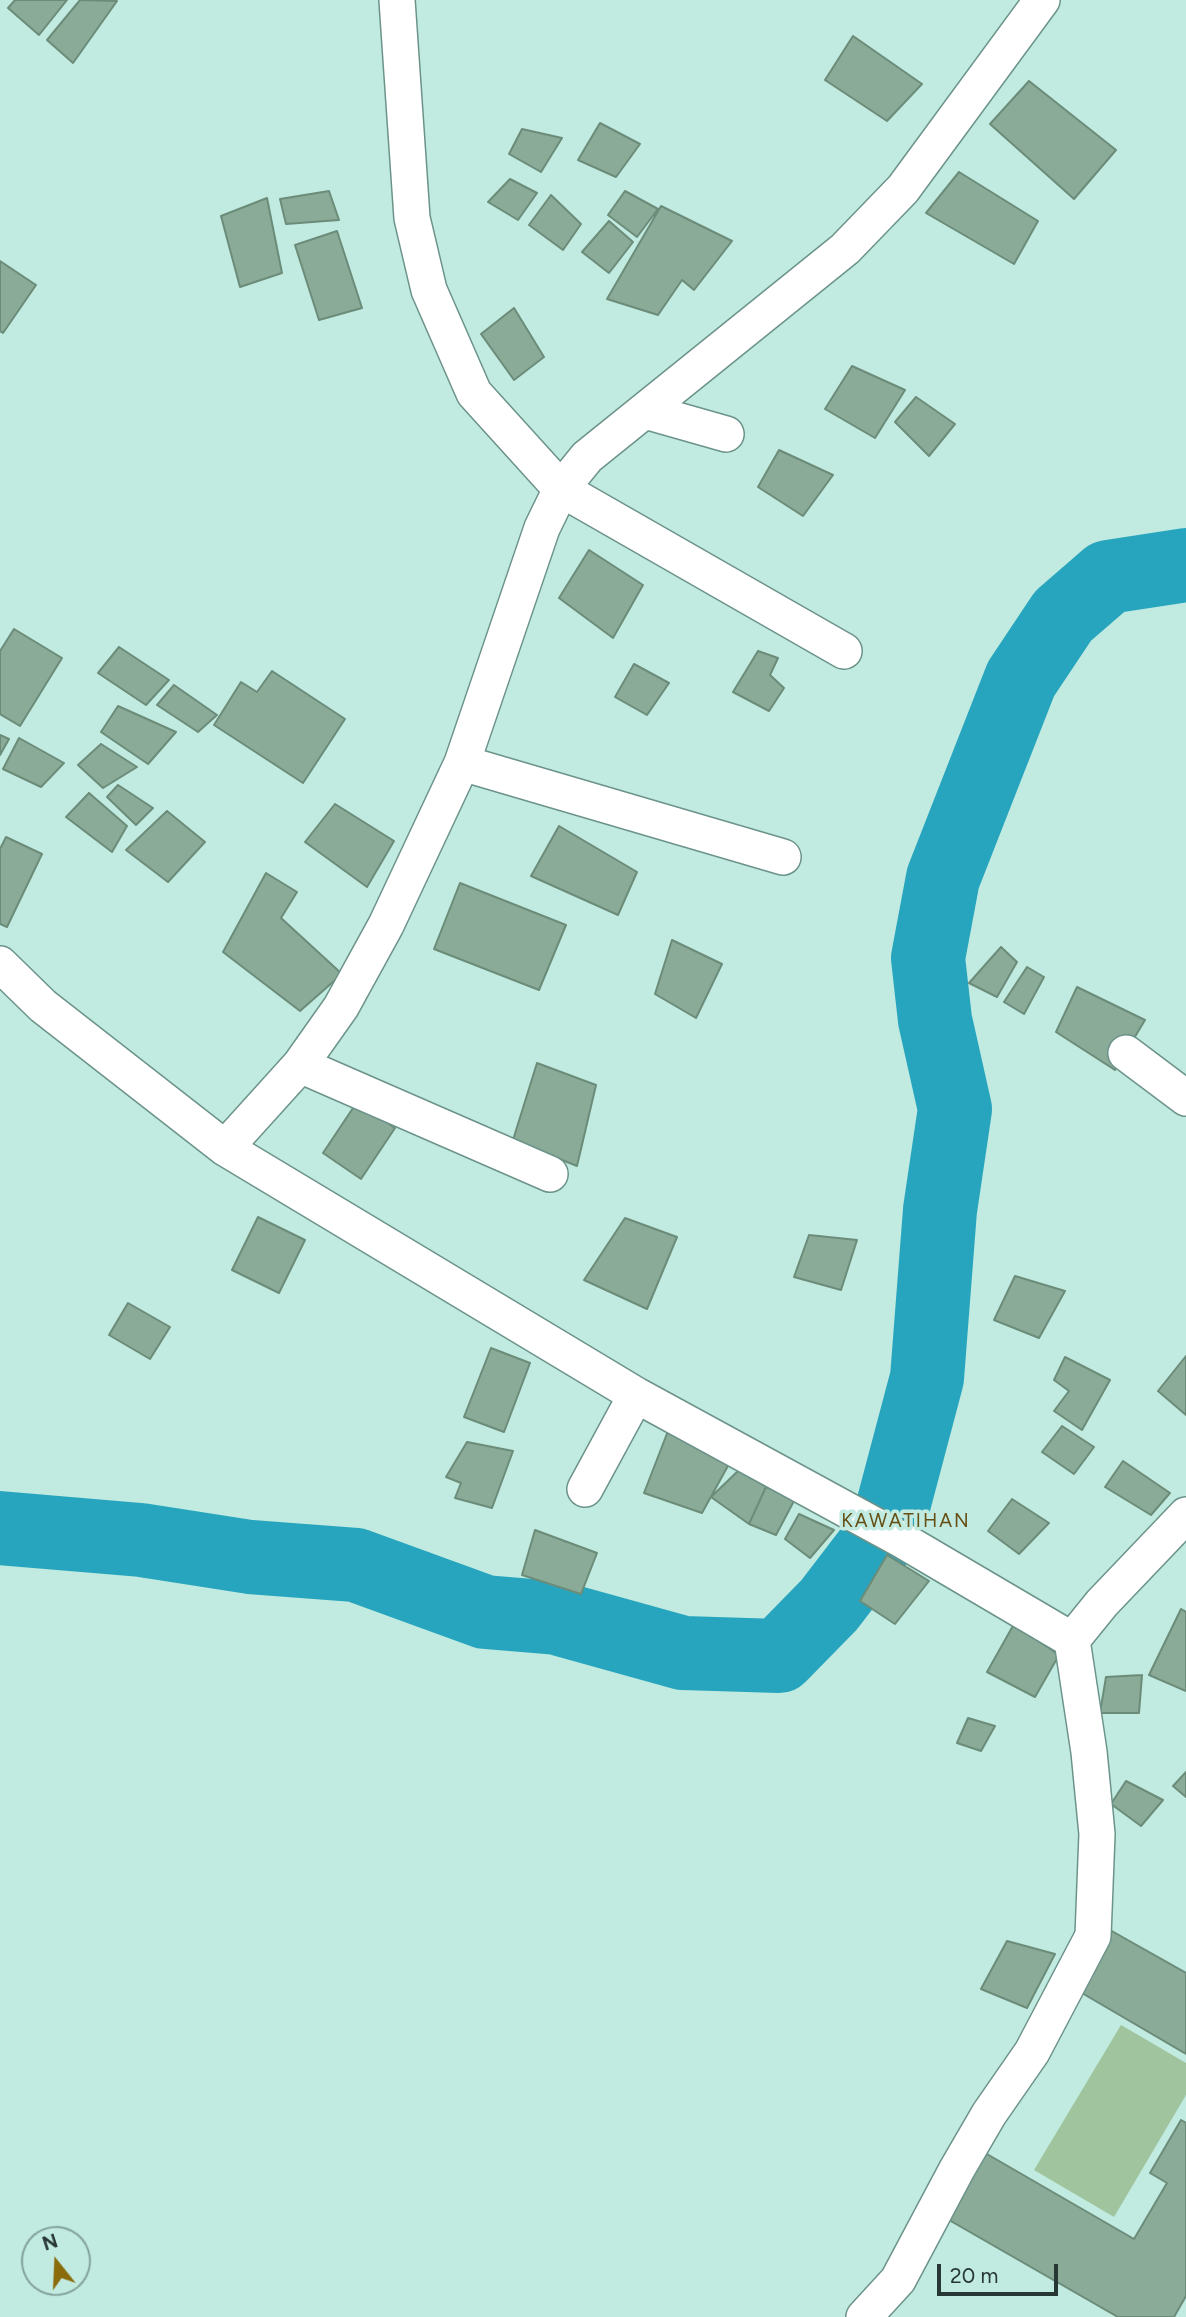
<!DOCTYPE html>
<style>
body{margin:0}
#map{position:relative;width:1186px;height:2317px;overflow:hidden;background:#c1eae0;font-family:Figtree,sans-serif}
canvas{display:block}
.north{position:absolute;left:21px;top:2226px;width:70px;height:70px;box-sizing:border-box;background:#c1eae0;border:2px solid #83a39b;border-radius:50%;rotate:342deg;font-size:19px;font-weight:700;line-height:28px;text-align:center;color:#273834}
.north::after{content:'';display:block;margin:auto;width:24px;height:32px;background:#8b6c0d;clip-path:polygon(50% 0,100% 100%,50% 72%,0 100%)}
.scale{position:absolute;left:937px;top:2264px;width:121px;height:32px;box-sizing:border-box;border:4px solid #273834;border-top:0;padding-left:9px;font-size:21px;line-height:24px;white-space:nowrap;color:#273834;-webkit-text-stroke:5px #c1eae0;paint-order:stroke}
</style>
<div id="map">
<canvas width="1186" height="2317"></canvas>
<div class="north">N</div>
<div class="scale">20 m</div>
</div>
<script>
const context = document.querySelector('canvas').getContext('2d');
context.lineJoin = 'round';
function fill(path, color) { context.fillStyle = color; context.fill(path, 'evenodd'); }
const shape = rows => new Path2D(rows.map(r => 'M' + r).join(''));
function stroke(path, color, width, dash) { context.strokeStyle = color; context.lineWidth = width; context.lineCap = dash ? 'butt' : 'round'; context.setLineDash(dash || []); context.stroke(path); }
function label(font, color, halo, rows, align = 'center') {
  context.font = font + ' Figtree,sans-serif'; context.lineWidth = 7; context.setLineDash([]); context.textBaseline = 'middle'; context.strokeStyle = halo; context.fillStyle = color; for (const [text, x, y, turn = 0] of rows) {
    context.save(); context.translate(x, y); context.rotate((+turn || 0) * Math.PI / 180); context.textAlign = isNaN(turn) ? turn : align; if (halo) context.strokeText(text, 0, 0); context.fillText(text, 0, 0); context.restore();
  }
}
fill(shape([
 [1121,2025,1186,2063,1186,2095,1114,2217,1034,2170]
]), '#a0c49d');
stroke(shape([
 [892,1510,927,1378,940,1210,955,1109,935,1020,928,958,943,878,1021,679,1063,616,1108,577,1186,565],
 [0,1528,141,1540,250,1557,356,1565,485,1612,557,1618,683,1653,779,1656,829,1605,875,1545]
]), '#28a5be', 74);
const building = shape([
 [15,0,67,0,39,35,8,8,15,0],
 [80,0,117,1,73,63,47,40,80,0],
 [853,36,922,84,887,121,825,80,853,36],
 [1029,81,1116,150,1074,199,990,124,1029,81],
 [600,123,640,144,616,177,578,160,600,123],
 [522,129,562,138,541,172,509,154,522,129],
 [959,172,1038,221,1014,264,926,213,959,172],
 [510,179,537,193,518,220,488,202,510,179],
 [329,191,339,220,286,224,280,199,329,191],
 [625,191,658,209,637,237,608,215,625,191],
 [551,195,581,224,563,250,529,225,551,195],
 [267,198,282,273,240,287,221,216,267,198],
 [661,206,732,241,694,290,682,280,658,315,607,299,661,206],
 [609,221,633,242,609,273,582,252,609,221],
 [337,231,362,308,319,320,295,245,337,231],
 [0,261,36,285,3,333,0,331,0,261],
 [514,308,544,357,514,380,481,334,514,308],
 [852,366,905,390,875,438,825,409,852,366],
 [916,397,955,424,929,456,895,422,916,397],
 [779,450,833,475,803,516,758,487,779,450],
 [589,550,643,585,613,638,559,598,589,550],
 [14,629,62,658,20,726,0,714,0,651,14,629],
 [119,647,169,680,146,705,98,673,119,647],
 [758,651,778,658,770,675,784,688,769,711,733,692,758,651],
 [634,664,669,683,647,715,615,697,634,664],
 [272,671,345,719,303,783,214,725,241,682,257,692,272,671],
 [174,685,217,715,198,732,157,705,174,685],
 [118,706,176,732,148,764,101,732,118,706],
 [0,735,9,739,0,755,0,735],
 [19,738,64,763,41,787,3,769,19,738],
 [101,744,137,767,103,788,78,765,101,744],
 [118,785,153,808,136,825,107,797,118,785],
 [89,793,127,826,112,852,66,817,89,793],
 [335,804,394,841,367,887,305,842,335,804],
 [167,811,205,842,168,882,126,850,167,811],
 [559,826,637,872,618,915,531,876,559,826],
 [6,837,42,854,7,927,0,924,0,849,6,837],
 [266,873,297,892,281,918,342,974,300,1011,223,952,266,873],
 [460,883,566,925,539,990,434,949,460,883],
 [672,940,722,964,696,1018,655,994,672,940],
 [1001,947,1017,962,997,997,969,983,1001,947],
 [1027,967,1044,977,1024,1014,1004,1002,1027,967],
 [1077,987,1145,1020,1115,1070,1056,1032,1077,987],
 [537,1063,596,1085,577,1166,513,1140,537,1063],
 [357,1102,395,1128,361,1179,323,1153,357,1102],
 [258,1217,305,1240,279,1293,232,1270,258,1217],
 [625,1218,677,1237,647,1309,584,1280,625,1218],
 [809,1235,857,1240,841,1290,794,1277,809,1235],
 [1015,1276,1065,1291,1039,1338,994,1320,1015,1276],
 [128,1303,170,1327,150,1359,109,1335,128,1303],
 [491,1348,530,1363,504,1432,464,1417,491,1348],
 [1186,1356,1186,1415,1158,1391,1186,1356],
 [1065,1357,1110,1380,1082,1430,1054,1411,1069,1391,1054,1380,1065,1357],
 [1062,1426,1094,1447,1074,1474,1042,1452,1062,1426],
 [668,1431,729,1464,702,1513,644,1493,668,1431],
 [467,1442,513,1451,492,1508,455,1498,461,1483,446,1477,467,1442],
 [1123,1461,1170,1493,1151,1515,1105,1487,1123,1461],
 [740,1469,766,1487,749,1524,711,1497,740,1469],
 [766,1487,795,1499,776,1535,749,1524,766,1487],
 [1012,1499,1049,1523,1019,1554,988,1531,1012,1499],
 [799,1514,834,1530,810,1558,785,1539,799,1514],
 [535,1530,597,1553,581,1594,522,1575,535,1530],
 [887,1555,929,1581,895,1624,860,1601,887,1555],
 [1181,1609,1186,1612,1186,1691,1149,1675,1181,1609],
 [1014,1624,1059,1655,1035,1697,987,1672,1014,1624],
 [1142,1675,1139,1713,1100,1713,1106,1677,1142,1675],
 [968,1718,995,1726,981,1751,957,1743,968,1718],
 [1186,1772,1186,1797,1173,1786,1186,1772],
 [1126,1781,1163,1800,1141,1826,1111,1804,1126,1781],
 [1110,1930,1186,1973,1186,2054,1075,1989,1110,1930],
 [1007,1941,1055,1954,1027,2008,981,1989,1007,1941],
 [1181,2120,1186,2123,1186,2296,1174,2317,1118,2317,942,2216,980,2150,1134,2239,1167,2183,1150,2173,1181,2120]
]);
fill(building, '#8bab99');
stroke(building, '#6c8c7a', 2);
const minor = shape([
 [397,0,412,218,429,290,474,393,561,489,844,651],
 [645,411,726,434],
 [462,763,783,857],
 [0,964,43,1006,225,1148,636,1395,902,1540,1072,1640,1102,1603,1186,1515],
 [1126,1053,1186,1098],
 [300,1065,550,1174],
 [225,1148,300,1065,341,1007,386,925,462,763,542,528,561,489,587,457,845,249,903,189,1042,0],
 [585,1489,636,1395],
 [864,2317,898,2280,957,2169,989,2114,1032,2052,1093,1936,1097,1834,1089,1752,1072,1640]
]);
stroke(minor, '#6c938a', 38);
stroke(minor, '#fff', 35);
context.letterSpacing = '2px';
label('19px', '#654f14', '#c1eae0', [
 ["KAWATIHAN",906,1521]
]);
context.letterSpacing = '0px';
</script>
